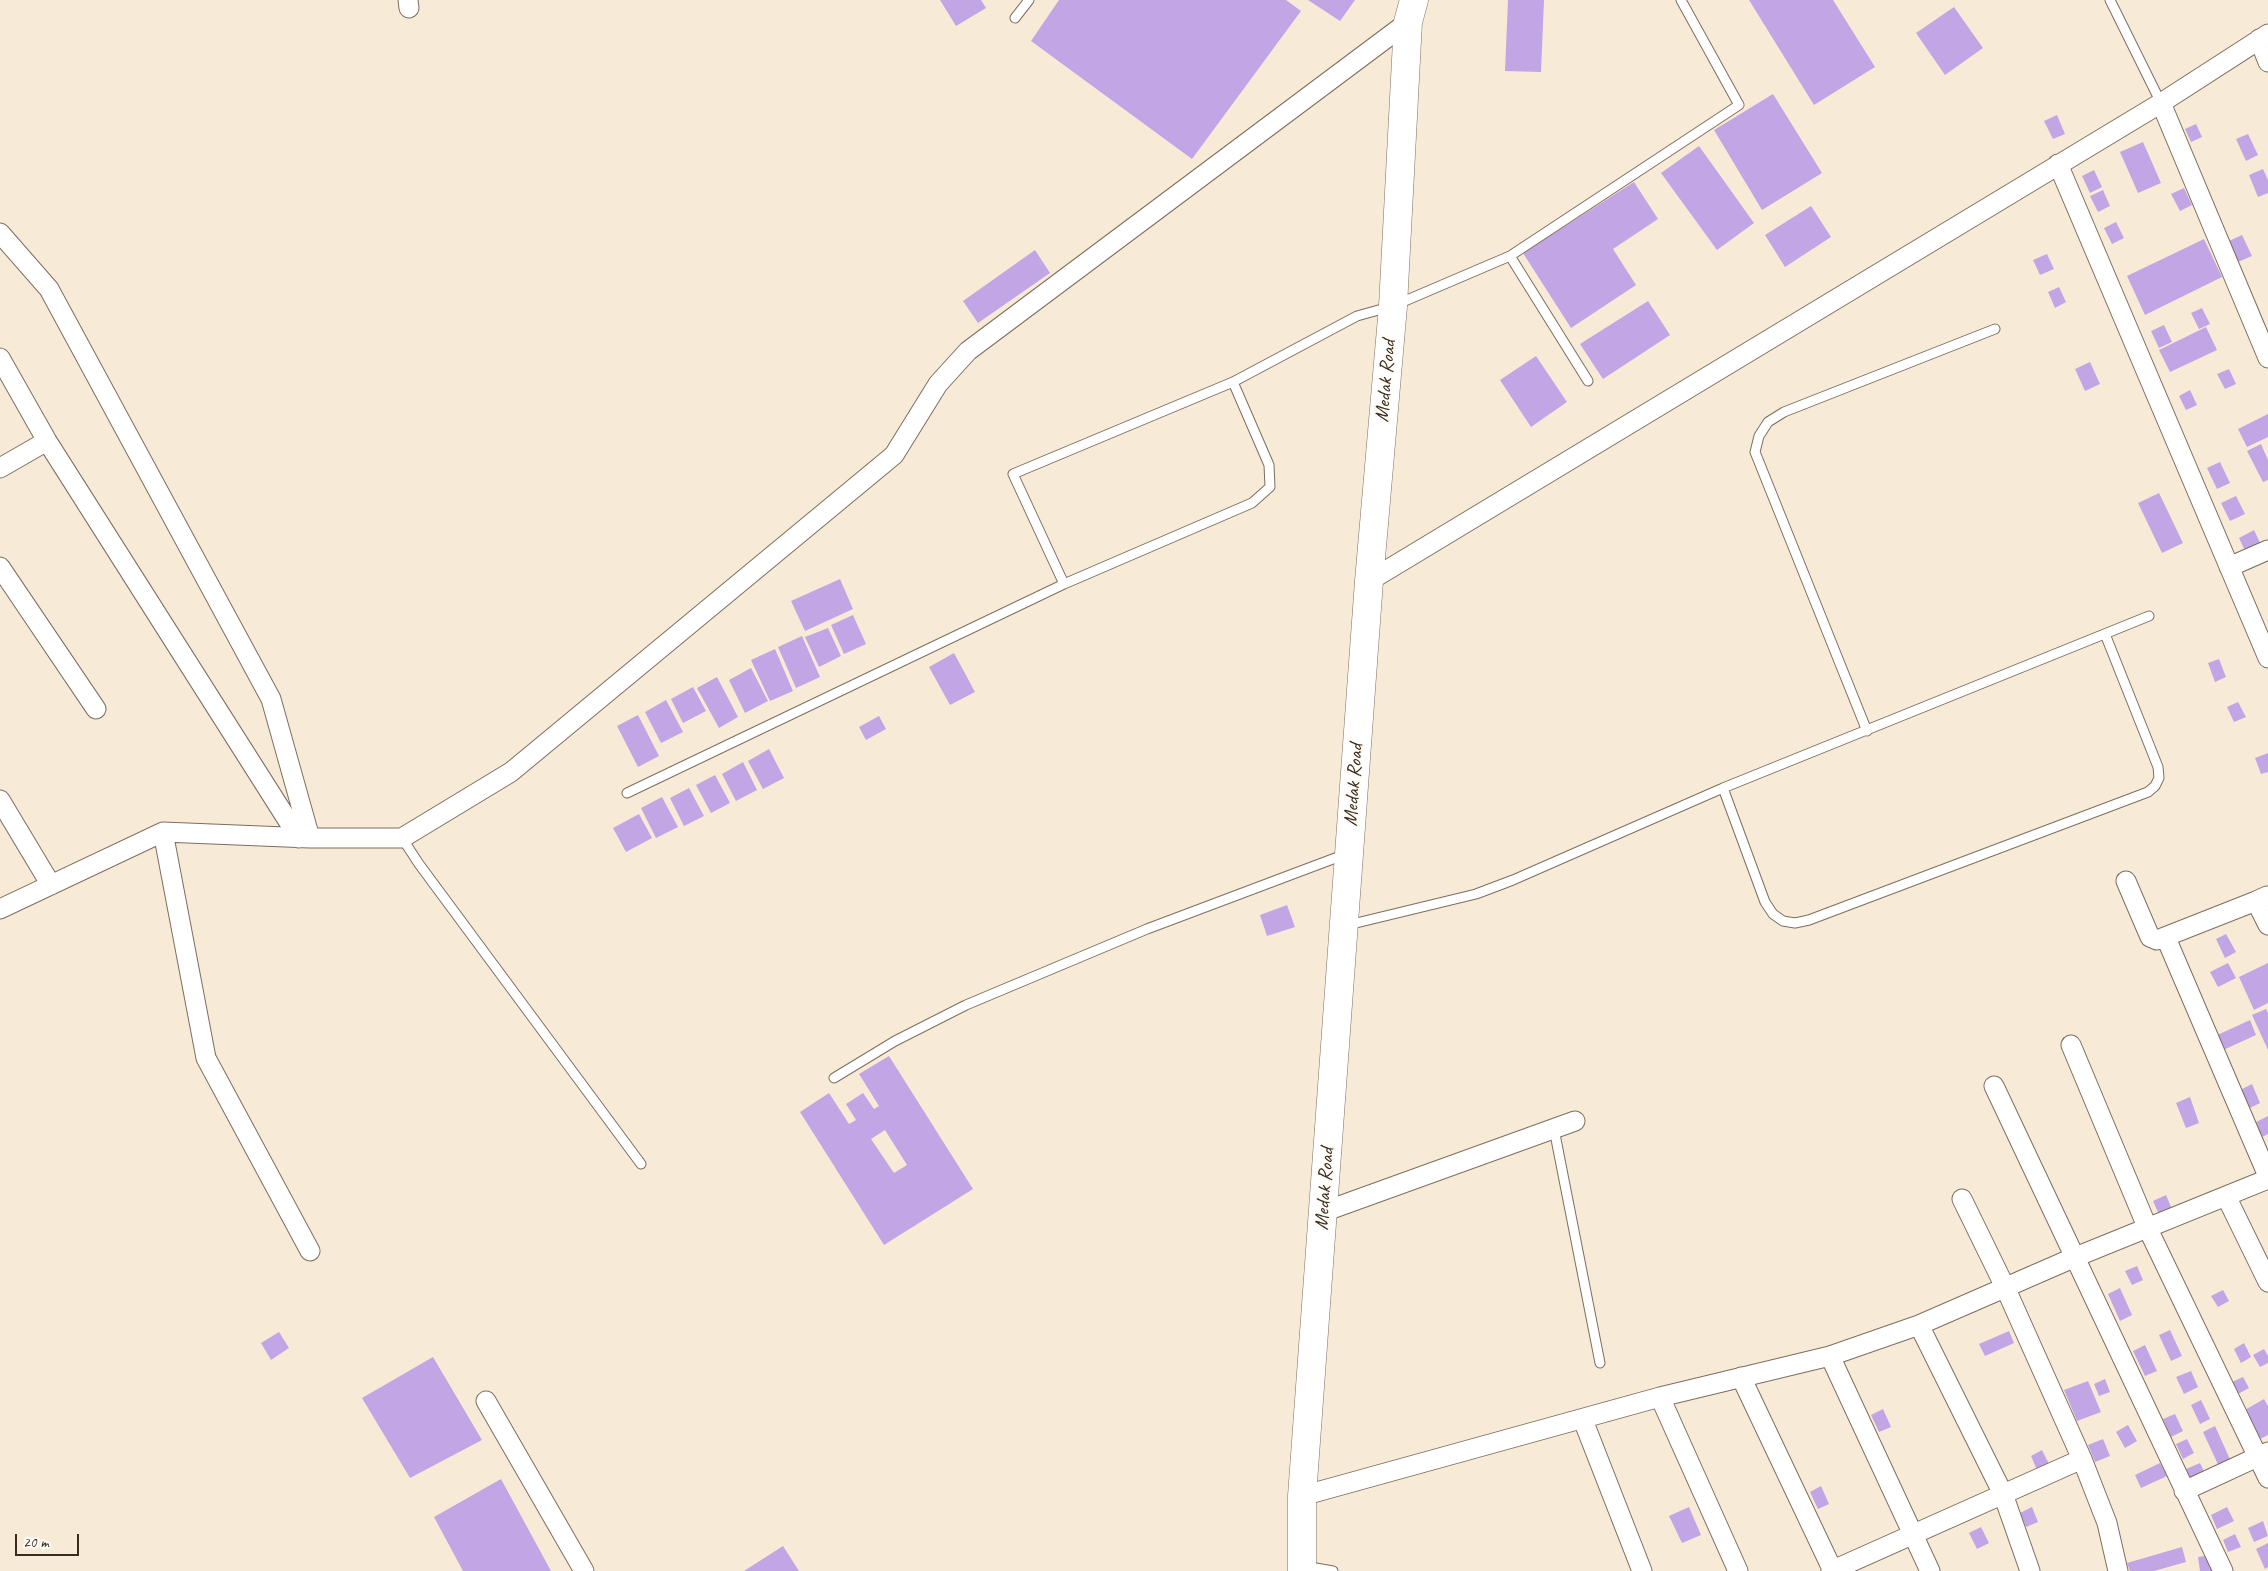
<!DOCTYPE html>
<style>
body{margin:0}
#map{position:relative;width:2268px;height:1571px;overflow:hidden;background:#f7ebd8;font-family:Caveat,sans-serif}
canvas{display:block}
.scale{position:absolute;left:15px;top:1534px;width:64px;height:22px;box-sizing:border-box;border:2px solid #3b2a1e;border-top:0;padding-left:6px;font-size:15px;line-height:18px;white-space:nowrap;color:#3b2a1e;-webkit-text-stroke:4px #fdfcf7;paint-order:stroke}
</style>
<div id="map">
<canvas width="2268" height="1571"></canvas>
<div class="scale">20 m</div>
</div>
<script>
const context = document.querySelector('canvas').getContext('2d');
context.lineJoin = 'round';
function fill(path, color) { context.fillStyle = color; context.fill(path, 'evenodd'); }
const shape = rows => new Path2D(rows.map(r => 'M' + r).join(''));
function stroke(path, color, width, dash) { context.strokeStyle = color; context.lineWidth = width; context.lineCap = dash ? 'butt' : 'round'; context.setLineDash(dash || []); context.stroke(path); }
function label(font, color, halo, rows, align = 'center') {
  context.font = font + ' Caveat,sans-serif'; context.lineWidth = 4.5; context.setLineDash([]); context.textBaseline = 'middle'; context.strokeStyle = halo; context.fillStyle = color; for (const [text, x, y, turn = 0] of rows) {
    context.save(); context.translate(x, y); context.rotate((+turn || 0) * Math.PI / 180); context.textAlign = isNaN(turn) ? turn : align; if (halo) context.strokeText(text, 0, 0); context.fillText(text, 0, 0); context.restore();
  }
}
fill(shape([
 [940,0,981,0,986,8,956,26],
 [1059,0,1286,0,1301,11,1192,159,1031,41],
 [1308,0,1355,0,1340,21],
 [1508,0,1544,0,1541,72,1505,71],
 [1749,0,1833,0,1875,67,1814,105],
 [1954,7,1983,48,1945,75,1916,33],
 [1773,94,1822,173,1762,210,1714,130],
 [2057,115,2065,134,2053,139,2044,121],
 [2196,124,2202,137,2191,142,2185,129],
 [2248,134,2258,155,2246,161,2236,139],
 [2143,142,2161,183,2138,193,2120,152],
 [1699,146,1754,223,1717,250,1661,173],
 [2263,169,2268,180,2268,193,2258,197,2249,175],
 [2094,170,2102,187,2090,193,2082,176],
 [1634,182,1658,219,1613,249,1636,285,1571,328,1523,253],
 [2184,188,2192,205,2180,211,2171,194],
 [2103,190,2110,206,2098,212,2090,196],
 [1811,206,1831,237,1785,267,1765,235],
 [2116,222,2124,238,2112,244,2104,228],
 [2242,235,2252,256,2238,262,2229,241],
 [2204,239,2222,277,2145,315,2127,276],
 [1035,250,1050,273,978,323,963,301],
 [2047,254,2054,269,2040,275,2033,260],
 [2059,287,2066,302,2055,308,2048,292],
 [1648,301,1670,335,1603,379,1580,344],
 [2202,308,2210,324,2199,329,2191,313],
 [2164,325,2172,342,2159,348,2151,331],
 [2206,327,2217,350,2170,372,2159,350],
 [1536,356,1567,402,1531,427,1500,380],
 [2090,362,2100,384,2085,391,2075,369],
 [2229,369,2236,384,2225,389,2217,374],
 [2190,390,2197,405,2186,410,2179,396],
 [2268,414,2268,437,2247,447,2238,429],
 [2261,444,2268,460,2268,480,2263,482,2247,451],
 [2220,462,2230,483,2217,489,2207,468],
 [2159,493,2183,543,2162,553,2138,503],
 [2236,496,2245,514,2230,521,2221,503],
 [2254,530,2262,547,2247,555,2239,538],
 [840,579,853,609,805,631,791,601],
 [853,615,866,644,844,654,831,625],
 [828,628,841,656,819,667,805,637],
 [802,636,820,677,796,688,778,647],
 [775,649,793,691,770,701,751,660],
 [954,653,975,692,950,705,929,667],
 [2219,659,2226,677,2215,682,2208,663],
 [751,668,768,701,745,713,729,680],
 [717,677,738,717,719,728,697,688],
 [693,687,706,711,683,723,671,699],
 [666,700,683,732,661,743,645,712],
 [2238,702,2246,717,2234,722,2227,707],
 [638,715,659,756,638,767,617,726],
 [879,716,886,729,866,740,859,727],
 [769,749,784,778,763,789,748,761],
 [2268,753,2268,772,2261,774,2255,758],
 [743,762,757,790,736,801,722,774],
 [715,775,730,803,711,813,696,785],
 [689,788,704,816,684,826,670,798],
 [662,797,678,827,656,838,641,808],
 [639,814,652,838,626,852,613,828],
 [1287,905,1295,927,1267,936,1260,915],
 [2226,934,2236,952,2225,958,2216,939],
 [2228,963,2236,978,2218,987,2210,972],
 [2268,963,2268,1003,2254,1010,2239,977],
 [2266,1009,2268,1013,2268,1050,2252,1015],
 [2250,1020,2256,1035,2219,1052,2213,1037],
 [889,1056,973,1189,884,1245,800,1112,829,1093,849,1124,856,1120,846,1104,863,1093,874,1109,879,1106,859,1074],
 [885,1130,907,1165,894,1173,871,1139],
 [2252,1084,2260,1103,2248,1109,2240,1090],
 [2190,1097,2199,1123,2186,1128,2176,1103],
 [2268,1116,2268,1134,2262,1137,2256,1122],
 [2166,1195,2174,1214,2161,1219,2153,1201],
 [2137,1266,2143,1280,2132,1285,2125,1271],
 [2120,1288,2132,1315,2120,1321,2108,1294],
 [2223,1290,2229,1301,2218,1307,2211,1296],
 [2170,1330,2182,1356,2171,1361,2159,1335],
 [2009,1331,2014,1343,1985,1356,1979,1344],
 [279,1332,289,1348,271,1360,261,1343],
 [2244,1343,2251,1357,2241,1363,2234,1349],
 [2145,1345,2157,1371,2145,1376,2133,1351],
 [2264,1349,2268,1356,2268,1363,2260,1367,2253,1355],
 [433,1357,482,1440,410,1478,362,1398],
 [2191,1371,2198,1387,2184,1394,2176,1377],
 [2243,1377,2249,1388,2238,1394,2232,1382],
 [2105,1379,2110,1392,2099,1396,2094,1384],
 [2088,1381,2101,1412,2077,1421,2064,1390],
 [2264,1399,2268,1406,2268,1435,2258,1440,2243,1411],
 [2201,1400,2210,1419,2200,1424,2191,1405],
 [1883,1409,1891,1427,1879,1432,1871,1415],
 [2175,1414,2183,1431,2171,1437,2163,1419],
 [2128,1425,2137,1441,2125,1448,2116,1432],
 [2215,1426,2233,1466,2221,1471,2203,1432],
 [2103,1439,2110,1456,2095,1462,2088,1445],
 [2187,1439,2194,1453,2183,1459,2176,1444],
 [2042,1450,2049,1464,2037,1470,2031,1456],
 [2160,1463,2167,1476,2141,1488,2135,1475],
 [2200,1463,2207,1478,2193,1485,2186,1469],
 [501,1479,551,1571,463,1571,434,1517],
 [1821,1486,1829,1504,1818,1509,1810,1492],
 [1689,1507,1701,1535,1682,1543,1669,1516],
 [2032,1507,2038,1522,2026,1527,2020,1513],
 [2227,1507,2234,1521,2217,1529,2211,1515],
 [2263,1521,2268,1536,2254,1542,2248,1528],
 [1981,1527,1989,1543,1977,1549,1969,1533],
 [2235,1534,2241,1547,2228,1552,2223,1540],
 [2268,1543,2268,1567,2265,1569,2256,1549],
 [783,1546,799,1571,744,1571],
 [2182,1547,2186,1562,2154,1571,2130,1571,2127,1563],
 [2212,1555,2220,1571,2200,1571,2198,1557]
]), '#c1a5e4');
const lane = shape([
 [2110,0,2161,103],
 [1015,18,1029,0],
 [1510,256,1739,105,1681,0],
 [1064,584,1013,474,1233,382],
 [1867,731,1755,452,1759,436,1768,422,1784,412,1995,329],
 [1723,788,1765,902,1773,914,1783,921,1795,923,1809,920,2148,792,2155,786,2159,778,2158,767,2105,634],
 [627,793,1064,584,1252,503,1270,487,1269,465,1233,382,1357,316,1393,306,1510,256,1588,381],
 [402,838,419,864,641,1164],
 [1348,925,1476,894,1513,880,1723,788,2149,616],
 [834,1078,895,1041,966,1005,1147,929,1346,854],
 [1554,1129,1600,1363],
 [1304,1566,1333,1571]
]);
const street = shape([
 [408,0,409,8],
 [2259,39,2268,62],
 [2161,103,2268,358],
 [2058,164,2268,658],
 [0,233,49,289,271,699,310,838],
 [0,358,47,441,299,838],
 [0,468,47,441],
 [0,567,96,709],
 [2229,567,2268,550],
 [1369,581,2161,103,2268,34],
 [0,800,51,885],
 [163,832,206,1058,310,1251],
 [2126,881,2150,937,2157,940,2256,901],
 [2267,896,2256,901,2268,925],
 [0,909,163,832,310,838,402,838,511,772,894,455,938,384,968,351,1408,22],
 [2166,938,2268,1176],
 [2071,1045,2148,1229,2268,1478],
 [1994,1086,2223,1571],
 [2226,1196,2268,1282],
 [1962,1199,2005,1287,2082,1459,2107,1523,2118,1571],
 [1323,1212,1575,1121],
 [1919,1325,2003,1494,2030,1571],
 [1830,1356,1930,1571],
 [1741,1377,1833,1571],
 [1660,1397,1738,1571],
 [486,1401,584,1571],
 [1583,1420,1642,1571],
 [2184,1491,2268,1452],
 [1302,1496,1660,1397,1830,1356,1919,1325,2073,1258,2268,1179],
 [1831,1571,2082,1459]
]);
const primary = shape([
 [1302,1571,1302,1496,1369,581,1393,306,1408,22,1414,0]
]);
stroke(lane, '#7d6e5f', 11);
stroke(street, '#7d6e5f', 21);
stroke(primary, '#7d6e5f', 29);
stroke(lane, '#fff', 9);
stroke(street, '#fff', 19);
stroke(primary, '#fff', 28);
label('20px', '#3b2a1e', '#fdfcf7', [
 ["Medak Road",1386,381,-85],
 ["Medak Road",1354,785,-86],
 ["Medak Road",1325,1189,-86]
]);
</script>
